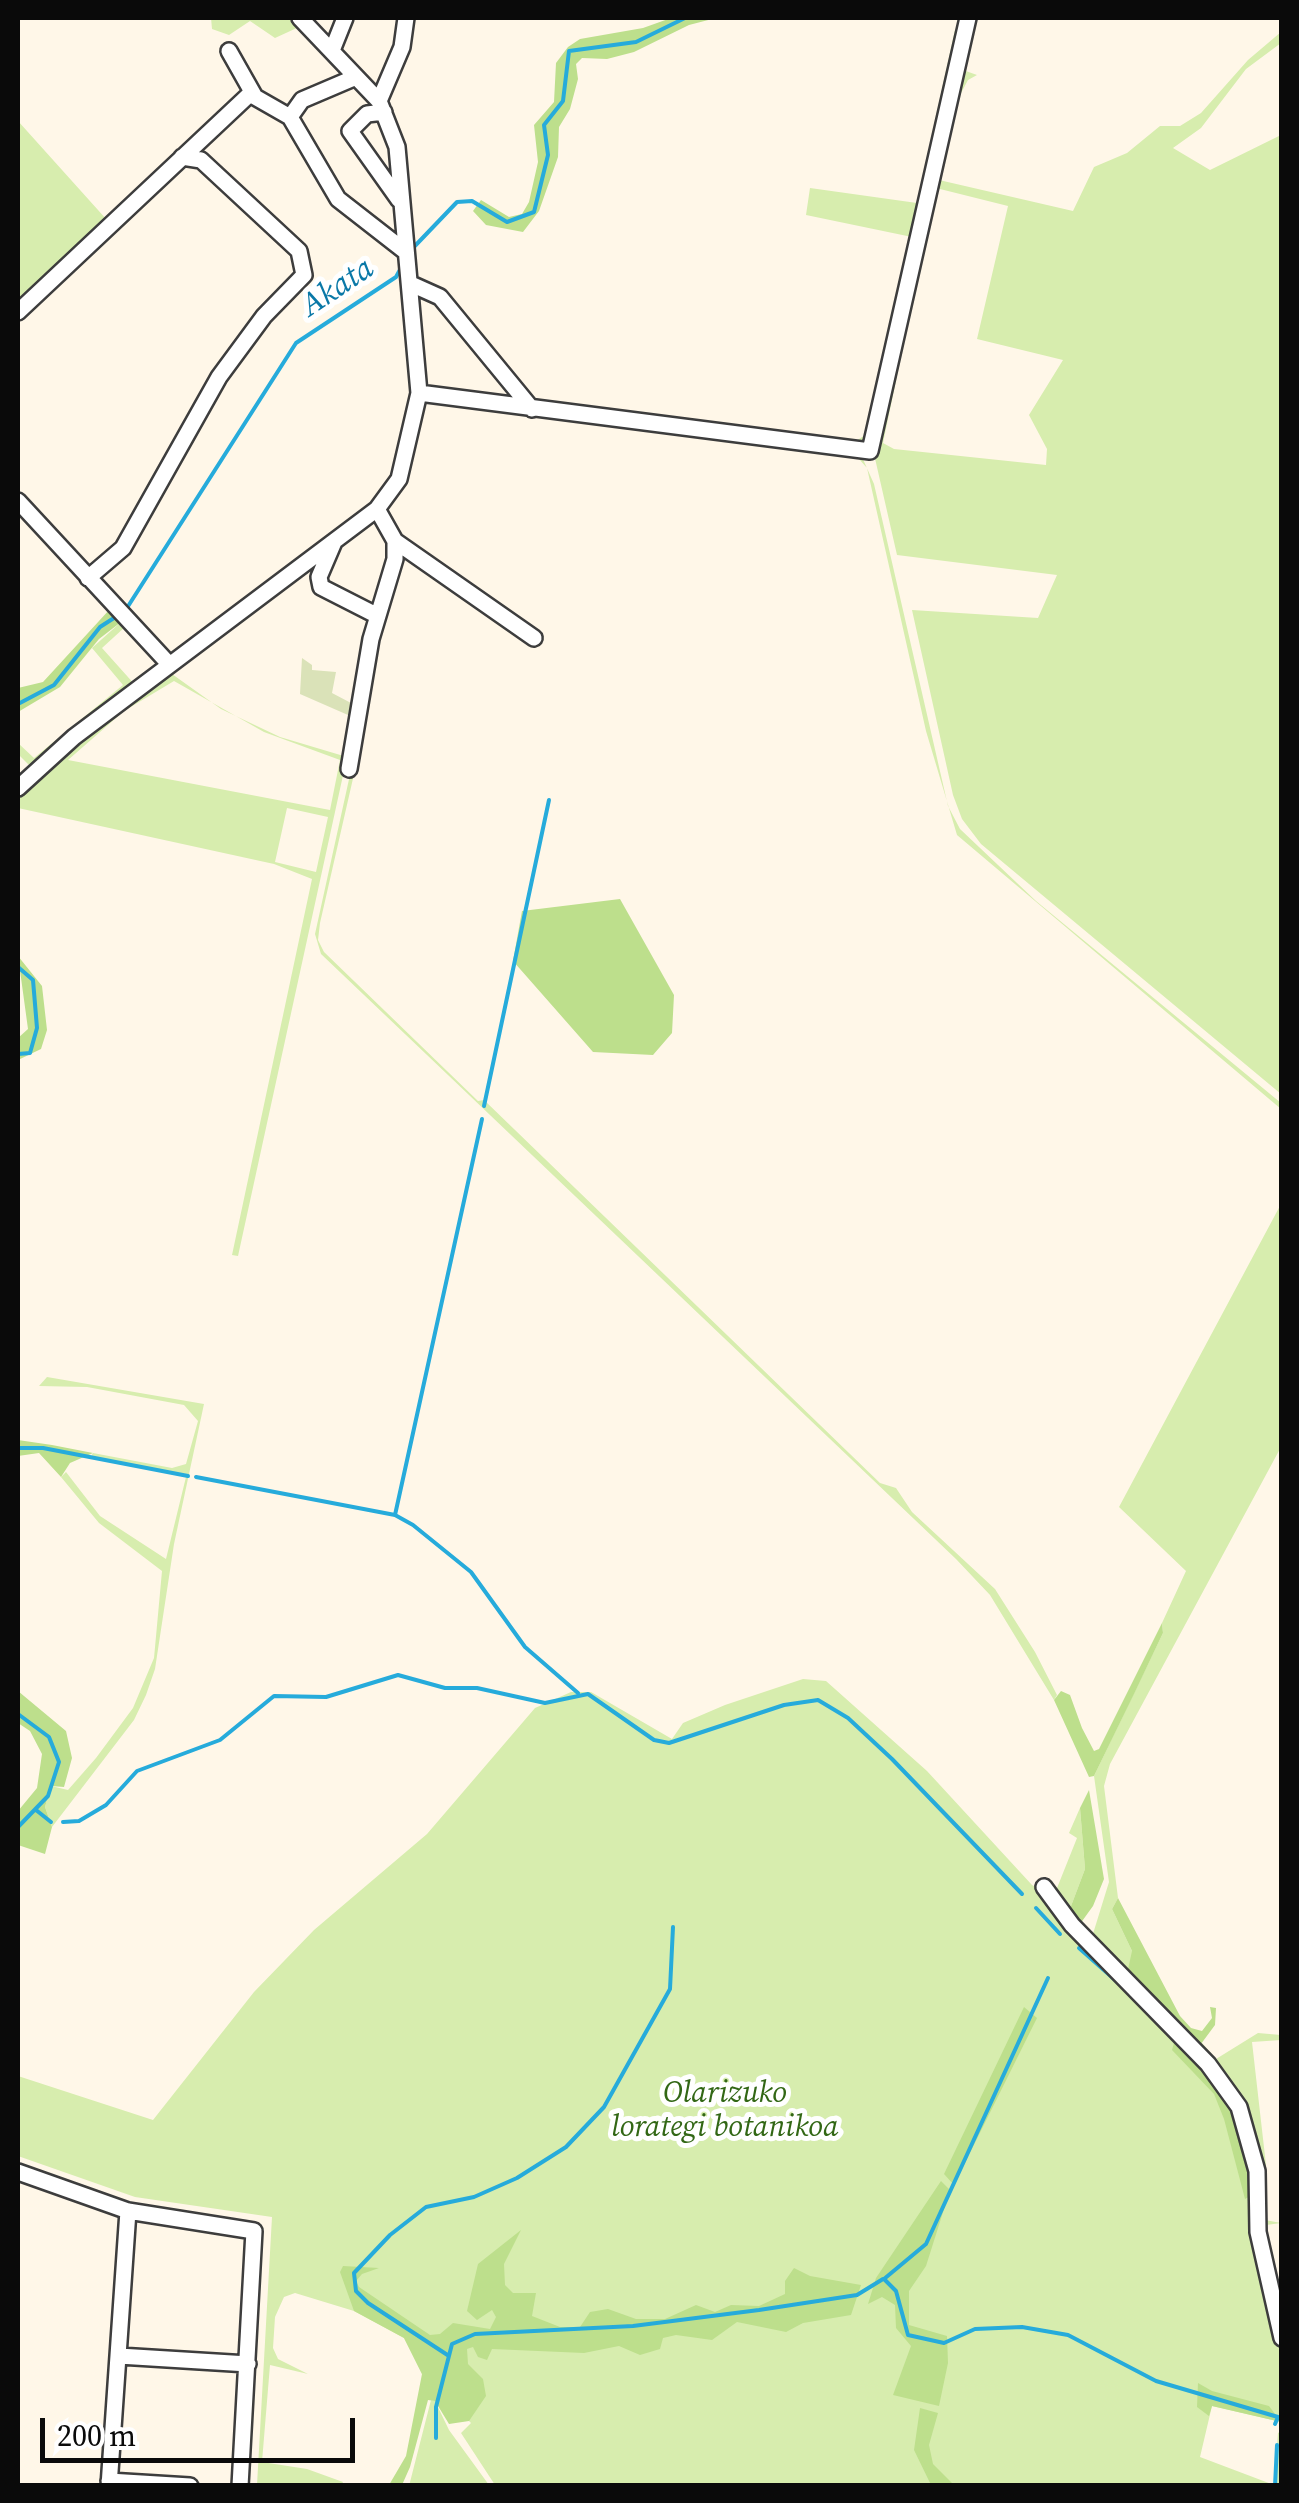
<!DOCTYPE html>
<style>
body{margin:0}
#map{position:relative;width:1299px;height:2503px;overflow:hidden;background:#fff7e8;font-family:"Source Serif 4",serif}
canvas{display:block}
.frame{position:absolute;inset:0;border:20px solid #0a0a0a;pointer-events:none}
.scale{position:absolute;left:40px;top:2418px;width:315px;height:45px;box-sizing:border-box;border:5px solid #0a0a0a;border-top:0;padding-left:12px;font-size:30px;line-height:35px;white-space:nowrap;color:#0a0a0a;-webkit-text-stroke:8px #fff;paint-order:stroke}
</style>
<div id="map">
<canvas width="1299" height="2503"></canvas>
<div class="frame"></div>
<div class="scale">200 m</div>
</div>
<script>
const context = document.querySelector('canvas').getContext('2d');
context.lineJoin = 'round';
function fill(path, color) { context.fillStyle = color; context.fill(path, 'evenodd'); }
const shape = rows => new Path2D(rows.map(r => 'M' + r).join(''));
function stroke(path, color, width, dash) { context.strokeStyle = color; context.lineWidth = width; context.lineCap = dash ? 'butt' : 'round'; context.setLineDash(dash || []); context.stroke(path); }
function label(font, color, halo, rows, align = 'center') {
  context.font = font + ' "Source Serif 4",serif'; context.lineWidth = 10; context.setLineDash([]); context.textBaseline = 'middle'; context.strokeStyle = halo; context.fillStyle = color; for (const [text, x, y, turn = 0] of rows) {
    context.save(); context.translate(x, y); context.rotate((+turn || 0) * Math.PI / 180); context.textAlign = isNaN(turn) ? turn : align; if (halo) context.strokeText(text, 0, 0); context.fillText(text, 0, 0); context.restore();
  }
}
fill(shape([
 [211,18,289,18,299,27,275,38,250,21,229,35,212,29],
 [971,18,963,70,977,75,968,80,960,95,937,174,939,180,1073,211,1094,167,1127,153,1160,126,1180,126,1201,113,1248,60,1281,32,1281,43,1246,69,1201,128,1173,148,1210,170,1281,135,1281,1094,981,844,962,819,953,795,912,610,1038,618,1057,575,897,555,874,454],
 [936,188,1008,206,977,339,1063,360,1029,415,1047,449,1046,465,894,449,883,443],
 [955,30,961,32,872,434,863,446,796,435,856,441,865,435,912,237,806,215,810,188,917,203],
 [18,121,107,220,18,304],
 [585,421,862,457,874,484,948,806,960,829,1036,901,1281,1103,1281,1109,957,835,926,731,867,468,859,459],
 [121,622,125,627,102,648,136,686,31,767,18,754,18,743,34,758,123,685,92,648],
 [172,674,221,709,280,737,347,757,238,1256,232,1255,312,879,274,864,18,808,18,792,56,757],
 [174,681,264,732,340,760,330,810,68,760,124,711],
 [287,808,328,817,316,872,275,862],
 [353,761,357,761,320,923,318,940,324,952,478,1101,484,1100,880,1483,896,1488,912,1512,995,1589,1035,1652,1057,1695,1054,1700,990,1595,956,1559,321,954,315,934],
 [1281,1204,1281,1447,1110,1764,1104,1786,1118,1898,1112,1909,1132,1951,1198,2048,1202,2043,1216,2059,1258,2033,1281,2035,1281,2040,1252,2042,1266,2165,1265,2220,1281,2223,1266,2225,1268,2254,1281,2288,1281,2422,1212,2406,1200,2457,1274,2485,1278,2433,1281,2431,1281,2485,495,2485,461,2433,471,2423,422,2374,404,2338,354,2311,295,2293,284,2297,275,2317,273,2348,278,2359,308,2374,270,2365,262,2462,307,2469,343,2482,341,2486,257,2485,272,2217,135,2197,18,2156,18,2076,153,2120,254,1992,314,1930,427,1834,535,1708,571,1692,591,1692,672,1739,683,1723,725,1705,803,1679,826,1681,927,1771,1032,1885,1053,1898,1077,1838,1069,1833,1080,1808,1085,1869,1068,1914,1092,1937,1109,1882,1094,1776,1163,1633,1162,1623,1186,1571,1119,1507],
 [47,1377,204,1404,174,1544,155,1669,146,1695,134,1720,52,1827,45,1807,51,1786,68,1790,96,1758,133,1708,154,1658,162,1571,99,1523,61,1477,66,1472,100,1516,166,1559,186,1477,90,1458,93,1453,172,1468,186,1464,198,1421,184,1405,87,1387,39,1386],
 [431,2400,435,2401,449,2430,489,2485,409,2486]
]), '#d7edae');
fill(shape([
 [671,18,716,18,689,25,634,52,607,59,582,58,576,64,578,79,570,109,559,127,558,157,539,211,523,232,486,225,473,211,481,200,509,217,522,214,529,202,538,162,534,125,554,102,556,63,568,47,580,39,643,28],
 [110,609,121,622,99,639,60,687,18,712,18,688,43,682],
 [620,899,674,995,672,1033,653,1055,593,1052,513,961,522,911],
 [18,956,42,986,47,1030,41,1049,18,1060,18,1038,28,1029],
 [18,1440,52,1445,93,1453,70,1463,61,1477,39,1453,18,1456],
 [1162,1623,1163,1633,1134,1694,1094,1776,1089,1777,1054,1700,1061,1691,1070,1695,1082,1728,1094,1751,1099,1749],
 [18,1691,66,1731,72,1758,64,1787,51,1786,45,1807,52,1827,45,1854,18,1845,18,1811,37,1788,42,1754,30,1731,18,1723],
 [1089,1790,1104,1879,1093,1906,1080,1924,1068,1914,1085,1869,1080,1808],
 [1118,1898,1180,2016,1191,2028,1202,2031,1212,2018,1210,2007,1216,2008,1215,2025,1198,2048,1127,1974,1132,1951,1112,1909],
 [1024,2007,1037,2018,954,2185,944,2174],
 [1176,2036,1241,2120,1254,2194,1245,2199,1224,2119,1214,2094,1172,2050],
 [941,2181,950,2190,926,2266,909,2291,909,2325,947,2336,948,2363,939,2406,893,2395,911,2346,896,2328,895,2305,882,2297,868,2304,876,2278],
 [521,2230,504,2264,505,2285,513,2293,536,2293,532,2316,560,2327,580,2327,590,2312,608,2309,636,2319,665,2319,696,2305,715,2312,731,2305,759,2306,785,2294,785,2281,794,2268,810,2276,861,2285,851,2315,803,2323,786,2332,737,2322,712,2340,676,2335,663,2338,660,2349,640,2355,619,2346,584,2353,492,2349,487,2360,478,2357,473,2347,467,2349,468,2364,483,2379,486,2396,469,2421,449,2424,435,2401,428,2400,410,2467,402,2485,389,2485,406,2456,422,2374,404,2338,354,2311,340,2272,343,2266,379,2268,362,2274,356,2281,359,2287,430,2335,440,2334,453,2323,490,2329,496,2317,492,2310,477,2320,467,2311,478,2264],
 [1198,2383,1212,2391,1269,2406,1281,2422,1212,2406,1209,2416,1197,2407],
 [920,2408,938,2413,929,2445,933,2464,954,2485,931,2485,914,2450]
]), '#bddf8c');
fill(shape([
 [302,658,312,665,312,670,336,672,332,693,351,703,348,715,300,694]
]), '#dae2b8');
stroke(shape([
 [412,249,457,202,472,201,507,222,534,212,548,155,544,125,563,101,569,51,636,42,685,18],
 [125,611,296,343,396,277,402,266],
 [18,704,54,685,100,627,117,616],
 [18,967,33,980,37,1028,30,1053,18,1054],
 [484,1106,549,800],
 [18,1448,43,1448,188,1476],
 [196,1477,395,1515,413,1525,471,1572,525,1647,578,1693],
 [395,1515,482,1119],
 [18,1714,49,1737,59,1762,48,1796,18,1827],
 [36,1810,51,1822],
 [63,1822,79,1821,106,1805,137,1771,220,1740,274,1696,326,1697,398,1675,445,1688,477,1688,545,1703,588,1694,654,1740,669,1743,784,1705,818,1700,848,1718,892,1759,1022,1894],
 [1036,1908,1060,1934],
 [1079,1948,1123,1987],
 [1048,1978,926,2244,884,2279,896,2291,908,2335,944,2343,975,2329,1022,2327,1068,2335,1156,2381,1278,2417,1275,2424],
 [449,2356,368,2303,356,2291,354,2273,390,2235,426,2207,474,2197,517,2178,566,2147,604,2107,670,1989,673,1927],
 [436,2438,436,2407,452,2344,475,2334,633,2326,759,2310,857,2295,883,2279],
 [1275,2486,1277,2445]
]), '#26abdb', 4);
const minor = shape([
 [333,48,345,18],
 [229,51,255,97,290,117,338,199,406,252],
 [379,101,402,47,406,18],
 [384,112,367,114,350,131,399,200],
 [290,117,302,100,356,77],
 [411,284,440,297,532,409],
 [18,312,252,92],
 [419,393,870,451,968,18],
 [18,501,169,664],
 [395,541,534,638],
 [334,542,319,577,321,587,376,615],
 [88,578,123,548,219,377,264,316,304,275,299,251,201,160,182,157],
 [349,769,371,639,395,559,395,541,377,509],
 [18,788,74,737,377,509,399,479,419,393,397,147,379,101,300,18],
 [1044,1887,1072,1925,1208,2064,1239,2107,1257,2171,1258,2232,1282,2338],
 [18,2172,128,2211,254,2231,240,2486],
 [119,2356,248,2364],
 [109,2481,190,2486],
 [109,2486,128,2211]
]);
stroke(minor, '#3d3d3d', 20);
stroke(minor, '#fff', 15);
label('italic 30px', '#326715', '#fff', [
 ["Olarizuko",725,2094],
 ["lorategi botanikoa",725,2128]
]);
label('italic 32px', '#0978a7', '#fff', [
 ["Akata",338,288,-34]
]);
</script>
